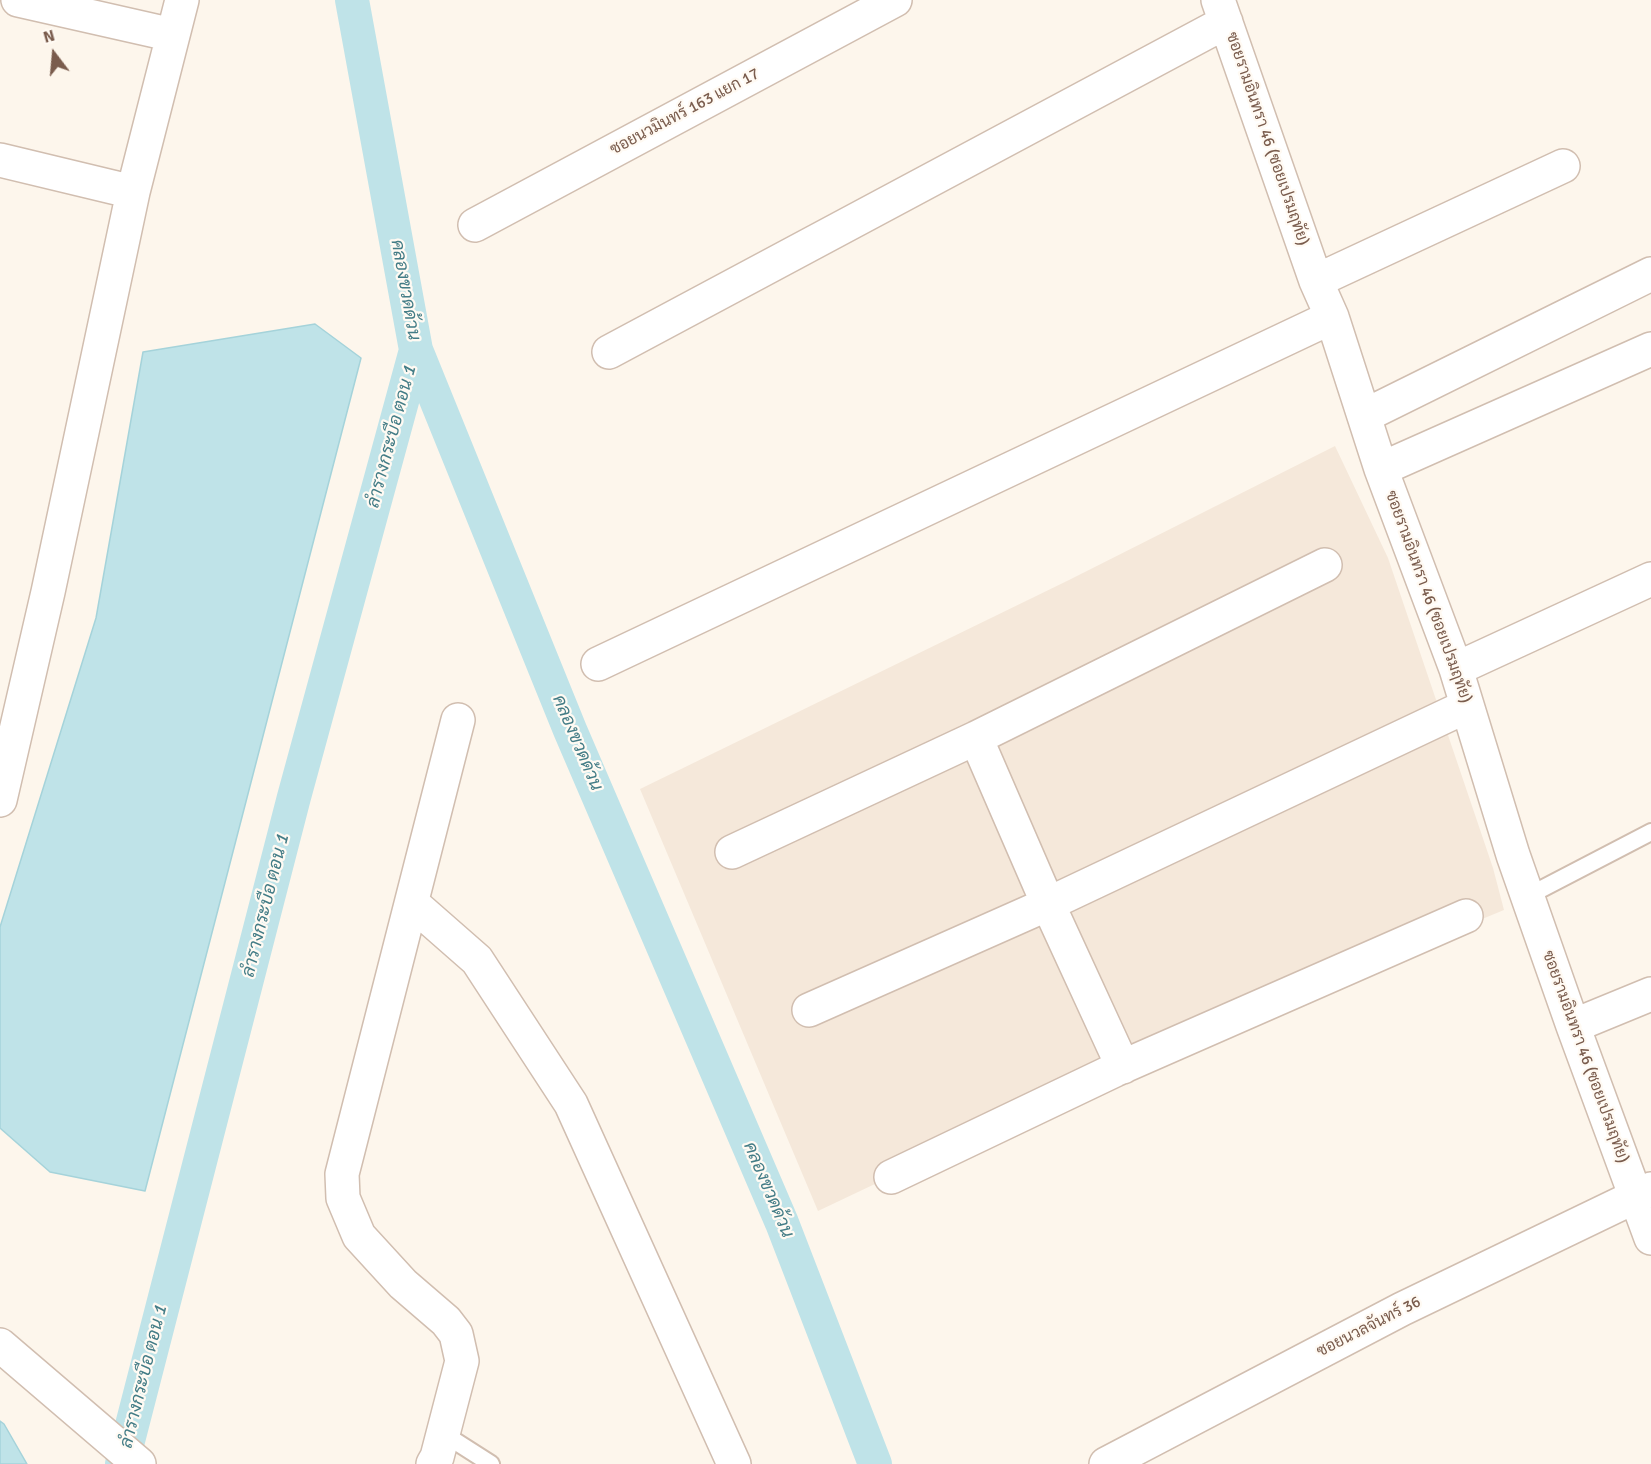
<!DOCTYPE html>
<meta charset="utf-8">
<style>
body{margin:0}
#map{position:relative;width:1651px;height:1464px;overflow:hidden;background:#fdf6ec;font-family:Signika,sans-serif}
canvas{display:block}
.north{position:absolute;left:24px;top:24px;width:60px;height:60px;-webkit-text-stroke:4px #fffaf3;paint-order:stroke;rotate:344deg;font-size:16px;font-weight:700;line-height:24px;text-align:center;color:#7a5c4d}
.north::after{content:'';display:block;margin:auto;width:21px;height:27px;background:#7a5c4d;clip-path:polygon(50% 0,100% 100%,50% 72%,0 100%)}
</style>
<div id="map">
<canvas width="1651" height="1464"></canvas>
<div class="north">N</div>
</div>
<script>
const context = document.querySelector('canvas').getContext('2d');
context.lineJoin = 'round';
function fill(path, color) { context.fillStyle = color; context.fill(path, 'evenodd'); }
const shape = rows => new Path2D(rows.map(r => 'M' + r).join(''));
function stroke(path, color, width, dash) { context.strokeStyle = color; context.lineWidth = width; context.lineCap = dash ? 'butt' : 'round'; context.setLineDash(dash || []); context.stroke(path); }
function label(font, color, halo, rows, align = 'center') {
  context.font = font + ' Signika,Sarabun,sans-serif'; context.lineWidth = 4.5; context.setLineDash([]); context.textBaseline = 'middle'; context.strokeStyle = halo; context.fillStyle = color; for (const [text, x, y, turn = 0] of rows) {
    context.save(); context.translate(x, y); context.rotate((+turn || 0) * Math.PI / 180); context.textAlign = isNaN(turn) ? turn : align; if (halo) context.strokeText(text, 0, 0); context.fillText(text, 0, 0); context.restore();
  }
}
fill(shape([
 [1335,446,1388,558,1493,868,1504,910,1115,1070,818,1211,640,789,1069,580]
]), '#f5e8da');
const water = shape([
 [315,324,361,358,145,1191,50,1172,0,1128,0,927,96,618,143,352,315,324],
 [0,1421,4,1424,27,1464,0,1464,0,1421]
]);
fill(water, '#bfe3e8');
stroke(water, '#a5d3da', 1.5);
stroke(shape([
 [352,0,416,350,570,730,782,1223,875,1464],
 [122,1464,294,797,416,350]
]), '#bfe3e8', 34);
const lane = shape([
 [1528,896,1651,832],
 [444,1434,491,1464]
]);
const street = shape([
 [18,0,173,35],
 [1218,0,1316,281,1332,317,1381,469,1456,669,1513,855,1573,1026,1651,1238],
 [0,160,133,192],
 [475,225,895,0],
 [1316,281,1563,166],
 [609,352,1226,22],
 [1364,416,1651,274],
 [1381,469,1651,349],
 [598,664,1332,317],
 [1456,669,1651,579],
 [976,738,1048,904,1123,1067],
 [0,800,48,592,133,192,182,0],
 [732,852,976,738,1325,565],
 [412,903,477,960,571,1104,734,1464],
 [809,1010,1048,904,1467,706],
 [1573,1026,1651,994],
 [891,1177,1115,1070,1466,916],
 [0,1345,139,1464],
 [433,1464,437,1457,462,1361,456,1334,446,1321,403,1284,359,1236,343,1198,342,1174,458,720],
 [1106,1464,1402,1309,1651,1189]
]);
stroke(lane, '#d1beb0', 20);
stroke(street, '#d1beb0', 36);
stroke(lane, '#fff', 16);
stroke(street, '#fff', 33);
label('16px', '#7a5c4d', '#fffaf3', [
 ["ซอยนวมินทร์ 163 แยก 17",685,112,-28],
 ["ซอยรามอินทรา 46 (ซอยเปรมฤทัย)",1267,139,71],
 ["ซอยรามอินทรา 46 (ซอยเปรมฤทัย)",1428,597,70],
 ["ซอยรามอินทรา 46 (ซอยเปรมฤทัย)",1585,1057,70],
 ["ซอยนวลจันทร์ 36",1369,1327,-27]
]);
label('italic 18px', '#437c86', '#fffaf3', [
 ["คลองขวดด้วน",405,290,80],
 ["ลำรางกระบือ ตอน 1",392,437,-75],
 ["คลองขวดด้วน",577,743,67],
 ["ลำรางกระบือ ตอน 1",266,906,-76],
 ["คลองขวดด้วน",768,1190,67],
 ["ลำรางกระบือ ตอน 1",144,1377,-76]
]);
</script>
